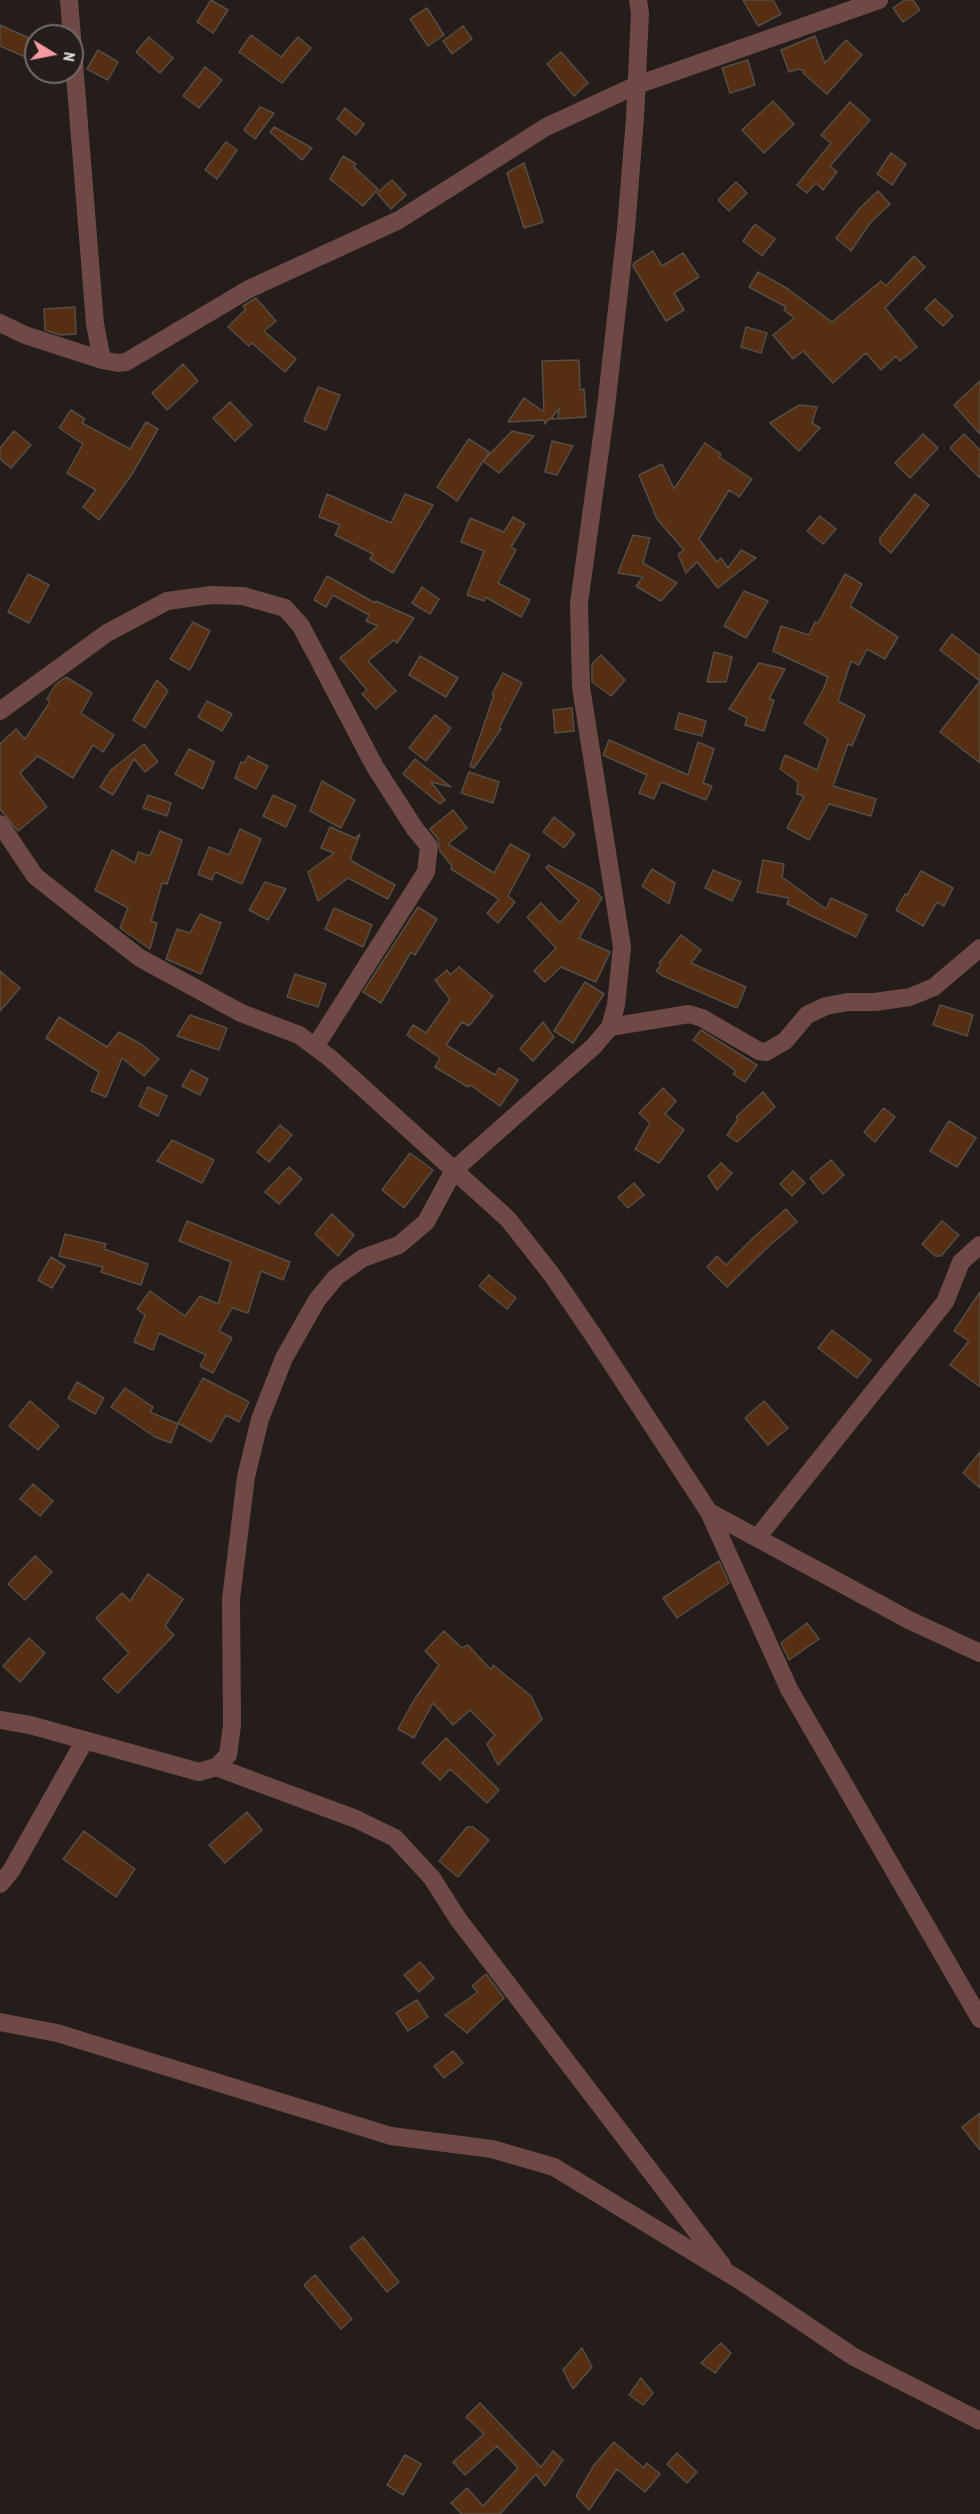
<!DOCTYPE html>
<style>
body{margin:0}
#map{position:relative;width:980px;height:2514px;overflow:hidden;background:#241d19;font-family:"PT Sans Narrow",sans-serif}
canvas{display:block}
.north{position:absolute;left:24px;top:24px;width:60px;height:60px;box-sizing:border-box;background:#241d19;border:2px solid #736d69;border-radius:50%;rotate:100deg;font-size:16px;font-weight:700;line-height:24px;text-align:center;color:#e9e4e1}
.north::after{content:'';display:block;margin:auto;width:21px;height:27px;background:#f49aa1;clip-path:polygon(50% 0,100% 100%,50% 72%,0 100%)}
</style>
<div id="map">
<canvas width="980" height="2514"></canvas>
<div class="north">N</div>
</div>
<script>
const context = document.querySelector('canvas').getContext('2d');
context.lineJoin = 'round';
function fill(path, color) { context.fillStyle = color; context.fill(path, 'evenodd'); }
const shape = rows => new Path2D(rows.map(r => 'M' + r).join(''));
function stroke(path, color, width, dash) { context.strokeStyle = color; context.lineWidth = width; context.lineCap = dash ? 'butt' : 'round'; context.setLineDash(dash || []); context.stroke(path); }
const building = shape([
 [211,0,228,10,213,33,197,22,211,0],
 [743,0,773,0,781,14,758,26,743,0],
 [905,0,913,0,920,10,903,22,893,8,905,0],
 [427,8,444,35,428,46,410,19,427,8],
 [0,25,36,41,30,59,0,46,0,25],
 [463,26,472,39,452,54,443,41,463,26],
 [251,35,281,57,298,37,311,48,282,83,239,52,251,35],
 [815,36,825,63,846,40,862,55,827,94,803,73,804,71,798,69,789,72,781,50,815,36],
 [149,37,173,58,160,73,136,52,149,37],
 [98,50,118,62,108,80,87,69,98,50],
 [561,52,588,83,574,96,547,64,561,52],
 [748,60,755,85,730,93,722,68,748,60],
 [205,67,222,80,199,108,183,96,205,67],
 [773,101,794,124,764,153,742,130,773,101],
 [850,102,870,120,830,166,837,172,823,190,816,183,807,193,797,185,831,143,821,135,850,102],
 [260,107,274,113,255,139,244,130,260,107],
 [345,108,364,124,356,135,337,119,345,108],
 [274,127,312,148,302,160,270,132,274,127],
 [226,142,237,150,217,179,205,170,226,142],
 [891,153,906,164,892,185,877,174,891,153],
 [343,156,356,164,354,167,378,189,363,206,330,179,343,156],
 [524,163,543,222,524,228,507,173,524,163],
 [392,180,406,195,391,209,377,193,392,180],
 [736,182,747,193,729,211,718,200,736,182],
 [878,191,890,204,870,223,851,251,836,238,860,208,878,191],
 [755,224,775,239,762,256,743,241,755,224],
 [653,251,662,266,683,253,699,277,674,293,684,310,666,321,633,266,634,263,653,251],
 [914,256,925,267,885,308,917,347,900,361,896,356,881,370,866,353,833,383,803,351,793,359,773,335,794,318,784,310,786,307,749,287,758,272,788,289,832,322,881,281,886,286,914,256],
 [256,298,276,321,264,331,296,359,285,372,252,343,249,346,228,327,246,309,243,306,256,298],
 [935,299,953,316,943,326,925,309,935,299],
 [75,307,76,334,60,335,45,330,44,309,75,307],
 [746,327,767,333,761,353,741,347,746,327],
 [579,360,580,390,584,389,586,417,557,419,560,408,552,417,555,419,549,419,545,424,544,420,508,422,524,398,544,412,542,361,579,360],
 [183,364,198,381,167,410,152,393,183,364],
 [980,381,980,434,954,405,980,381],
 [318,387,340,395,326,430,304,421,318,387],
 [230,402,252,425,235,441,213,418,230,402],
 [799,405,817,407,812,423,820,428,799,451,770,423,799,405],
 [71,410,85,419,82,423,130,449,146,422,158,429,132,474,99,520,83,507,96,490,67,473,83,444,59,428,71,410],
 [14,431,31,445,11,468,0,459,0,448,14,431],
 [512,431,534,436,499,473,483,461,457,501,437,487,469,439,489,452,484,460,512,431],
 [923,434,938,448,910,478,895,463,923,434],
 [964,434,980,450,980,478,950,448,964,434],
 [552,441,573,446,557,475,545,472,552,441],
 [705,443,721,454,719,457,752,479,739,497,729,490,699,539,717,562,721,558,728,568,741,550,756,558,718,588,697,562,686,573,678,554,684,550,657,519,639,475,662,464,674,489,705,443],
 [327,494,391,523,405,494,433,505,393,573,370,559,373,554,335,535,340,525,319,517,327,494],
 [915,494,929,505,891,553,880,543,880,538,915,494],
 [820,516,836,529,823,544,807,531,820,516],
 [513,517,525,524,511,547,516,550,498,583,530,600,521,617,485,597,484,601,467,595,484,551,461,542,470,518,504,532,513,517],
 [633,535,650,538,643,563,677,583,661,601,636,586,643,577,618,573,633,535],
 [28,574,49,585,29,623,8,612,28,574],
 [845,574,862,584,850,606,898,637,885,659,867,649,859,665,851,661,838,701,865,715,852,746,848,744,833,786,876,799,871,816,829,804,809,840,787,828,804,796,797,794,798,782,780,769,785,755,817,770,828,739,804,723,823,690,828,677,773,651,781,626,809,635,815,622,818,623,845,574],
 [327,576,375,603,376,601,414,618,397,643,394,640,368,661,396,691,376,709,362,694,367,690,340,658,378,626,366,621,369,615,333,595,326,607,314,600,327,576],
 [422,587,439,599,430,614,412,603,422,587],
 [744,591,768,601,746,638,724,626,744,591],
 [193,622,210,631,190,670,170,659,193,622],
 [952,634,980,656,980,763,940,732,980,681,940,650,952,634],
 [714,652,732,657,726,682,707,682,714,652],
 [601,655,625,680,611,696,592,682,592,664,601,655],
 [420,656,458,678,446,697,409,675,420,656],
 [759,663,785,669,769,699,774,700,764,731,745,725,747,718,729,709,759,663],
 [503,673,522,683,499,728,501,729,474,768,470,766,494,695,492,694,503,673],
 [66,677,92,693,81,713,114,735,103,752,93,745,73,778,38,756,20,773,47,807,18,831,0,809,0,744,16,729,25,739,50,702,47,699,55,685,66,677],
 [157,680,168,691,145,728,133,720,157,680],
 [207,701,232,714,222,731,198,717,207,701],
 [572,708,574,731,555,733,553,710,572,708],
 [679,713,706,721,702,736,675,729,679,713],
 [435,715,451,728,426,761,409,748,435,715],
 [609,740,688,775,698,742,714,749,703,783,712,786,706,800,661,782,654,799,639,793,647,775,603,755,609,740],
 [144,744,158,762,145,772,134,759,113,795,100,787,111,770,144,744],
 [189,749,214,762,203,789,175,774,189,749],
 [248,756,268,766,256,789,235,778,241,762,244,763,248,756],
 [415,759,451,787,431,782,445,800,440,804,403,774,415,759],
 [469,772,499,782,493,803,461,793,469,772],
 [322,781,355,800,341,828,310,811,322,781],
 [148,795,171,803,167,816,143,808,148,795],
 [273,795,296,806,286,827,263,816,273,795],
 [453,810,467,828,448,844,494,873,510,844,530,855,508,896,515,902,498,923,487,913,499,899,451,869,452,866,440,851,438,839,430,829,453,810],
 [554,817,575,834,564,848,543,832,554,817],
 [330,827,355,838,360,834,350,860,395,885,388,899,348,878,318,901,308,872,334,853,321,848,330,827],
 [240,829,261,839,242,884,215,872,212,880,198,874,209,847,229,855,240,829],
 [160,831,182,840,167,884,162,883,151,921,157,923,150,949,120,928,128,908,95,890,112,850,135,863,138,852,150,856,160,831],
 [763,860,784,864,782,877,826,909,831,898,867,915,856,937,787,904,789,898,757,892,763,860],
 [548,865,594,890,602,898,579,938,610,952,596,982,561,967,545,982,534,971,556,948,527,917,541,903,560,923,579,901,546,868,548,865],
 [652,869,675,883,669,904,642,886,652,869],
 [713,870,741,882,732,901,705,888,713,870],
 [921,871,953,888,944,906,937,902,923,926,896,910,905,894,907,895,921,871],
 [265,882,286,889,268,920,249,910,265,882],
 [418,907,437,919,415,955,411,952,381,1003,363,992,418,907],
 [334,908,372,925,363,947,325,929,334,908],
 [200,914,221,923,201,974,166,959,177,929,190,933,200,914],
 [681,935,701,950,691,963,746,987,737,1008,663,976,656,971,661,965,659,963,681,935],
 [459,967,493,996,469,1026,462,1022,446,1045,495,1075,499,1068,518,1080,500,1106,470,1085,468,1087,435,1067,440,1058,407,1035,413,1025,426,1033,450,999,435,980,447,970,450,975,459,967],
 [0,971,20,988,0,1011,0,971],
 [295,974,326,984,318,1007,287,997,295,974],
 [585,982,604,994,573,1043,554,1031,585,982],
 [940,1005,973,1015,967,1036,933,1025,940,1005],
 [190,1015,227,1028,219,1050,177,1036,190,1015],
 [59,1017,107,1047,119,1032,141,1044,159,1059,144,1076,122,1058,106,1097,91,1091,99,1072,46,1038,59,1017],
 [543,1022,554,1037,533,1061,520,1049,543,1022],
 [701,1030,757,1065,745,1082,733,1074,736,1071,693,1040,701,1030],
 [191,1070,208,1079,200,1095,182,1086,191,1070],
 [148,1087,167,1096,158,1116,139,1106,148,1087],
 [663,1088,676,1101,665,1114,684,1130,659,1163,635,1149,650,1123,639,1113,663,1088],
 [763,1092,775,1107,737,1142,727,1135,738,1119,736,1117,763,1092],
 [884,1108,895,1117,875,1142,864,1132,884,1108],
 [949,1121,976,1138,957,1167,930,1151,949,1121],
 [280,1125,292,1135,269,1162,257,1152,280,1125],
 [172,1140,214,1160,202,1183,157,1161,172,1140],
 [410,1153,433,1170,404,1208,382,1190,410,1153],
 [831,1160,844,1175,823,1194,810,1178,831,1160],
 [721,1163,732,1173,717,1190,708,1176,721,1163],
 [289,1167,302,1179,279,1204,265,1192,289,1167],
 [793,1171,805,1183,792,1196,780,1184,793,1171],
 [634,1183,644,1195,628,1208,618,1197,634,1183],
 [786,1209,797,1222,769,1246,727,1287,707,1267,717,1256,726,1265,755,1236,786,1209],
 [332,1214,354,1235,338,1256,315,1234,332,1214],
 [187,1221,290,1262,283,1280,261,1271,248,1313,232,1308,219,1331,232,1338,213,1373,200,1366,206,1355,159,1333,153,1350,134,1342,145,1315,137,1309,150,1291,185,1316,200,1296,218,1304,231,1262,179,1241,187,1221],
 [942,1221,959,1235,941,1256,935,1256,922,1244,942,1221],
 [65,1234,106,1244,104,1249,148,1264,141,1285,101,1272,103,1267,59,1256,65,1234],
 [51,1257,65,1266,52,1288,38,1280,51,1257],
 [489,1275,516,1298,507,1309,479,1286,489,1275],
 [980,1292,980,1387,950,1365,969,1341,954,1331,980,1292],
 [832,1330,871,1360,857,1378,818,1348,832,1330],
 [203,1378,249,1402,239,1422,226,1415,211,1442,178,1423,203,1378],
 [77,1382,104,1398,95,1414,68,1398,77,1382],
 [125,1388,153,1407,150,1412,178,1424,171,1443,155,1437,111,1407,125,1388],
 [30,1401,59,1426,38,1450,9,1426,30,1401],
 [764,1401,788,1428,768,1445,745,1418,764,1401],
 [980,1452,980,1488,963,1473,980,1452],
 [33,1484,53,1501,40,1516,20,1499,33,1484],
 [35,1556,52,1572,25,1600,8,1584,35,1556],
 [719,1561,729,1583,677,1618,663,1598,719,1561],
 [148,1574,183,1599,165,1626,174,1635,118,1693,103,1679,129,1653,96,1618,122,1593,130,1601,148,1574],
 [807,1623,819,1639,789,1660,781,1643,807,1623],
 [444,1631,462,1648,468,1645,491,1670,493,1665,531,1696,542,1719,498,1765,487,1744,495,1735,470,1710,453,1725,433,1703,414,1738,398,1729,414,1700,439,1665,425,1651,444,1631],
 [29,1638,45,1653,20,1682,3,1666,29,1638],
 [446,1738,499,1790,487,1803,450,1769,440,1780,422,1763,446,1738],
 [247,1812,262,1830,225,1863,209,1845,247,1812],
 [467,1827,473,1827,489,1840,458,1877,439,1861,467,1827],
 [84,1831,135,1869,116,1897,63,1859,84,1831],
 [420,1962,434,1978,419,1992,404,1975,420,1962],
 [486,1974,504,1998,467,2033,445,2015,478,1992,472,1986,486,1974],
 [417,2000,428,2017,408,2031,396,2013,417,2000],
 [453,2051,463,2063,444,2078,434,2066,453,2051],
 [980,2113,980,2150,962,2127,980,2113],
 [363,2237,399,2282,387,2292,350,2247,363,2237],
 [315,2275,352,2319,341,2329,304,2285,315,2275],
 [721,2343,731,2353,715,2373,701,2363,721,2343],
 [582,2348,592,2367,573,2389,563,2370,582,2348],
 [641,2378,653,2393,643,2405,629,2395,641,2378],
 [480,2403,541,2467,553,2451,563,2460,545,2486,536,2474,500,2514,462,2514,451,2503,467,2488,483,2506,518,2468,497,2446,465,2475,453,2462,484,2434,466,2417,480,2403],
 [614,2442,644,2468,647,2463,660,2474,645,2492,617,2469,589,2510,576,2496,594,2465,614,2442],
 [677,2453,697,2472,687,2483,667,2464,677,2453],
 [405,2455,421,2464,403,2495,387,2485,405,2455]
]);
fill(building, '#562f12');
stroke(building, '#554d47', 1.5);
stroke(shape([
 [69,0,95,324,102,360,118,363,126,362,249,289,399,220,546,127,637,85,879,0],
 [0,323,25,335,102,360],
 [0,711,107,633,167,601,211,595,243,596,285,608,301,626,375,767,415,829,429,846,426,872,315,1047],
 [0,824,35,876,83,914,140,958,241,1013,299,1035,330,1058,508,1219,552,1275,593,1335,709,1512,789,1689,980,2019],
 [610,1027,689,1014,702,1018,759,1051,766,1052,785,1041,807,1015,826,1006,848,1002,875,1002,910,997,934,987,980,948],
 [709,1512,909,1620,980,1653],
 [757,1538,945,1302,961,1262,980,1245],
 [0,1720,30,1725,199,1772,216,1767,228,1755,232,1725,231,1599,246,1477,260,1419,284,1358,317,1300,336,1277,363,1258,399,1245,426,1222,454,1170,594,1046,610,1027,616,1005,622,947,581,687,579,603,606,407,626,229,635,118,640,13,638,0],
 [216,1767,356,1819,395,1838,432,1878,458,1919,722,2265],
 [0,1884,11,1871,85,1740],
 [0,2022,57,2033,391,2136,492,2149,554,2167,741,2281,854,2357,980,2421]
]), '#6f4946', 18);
</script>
